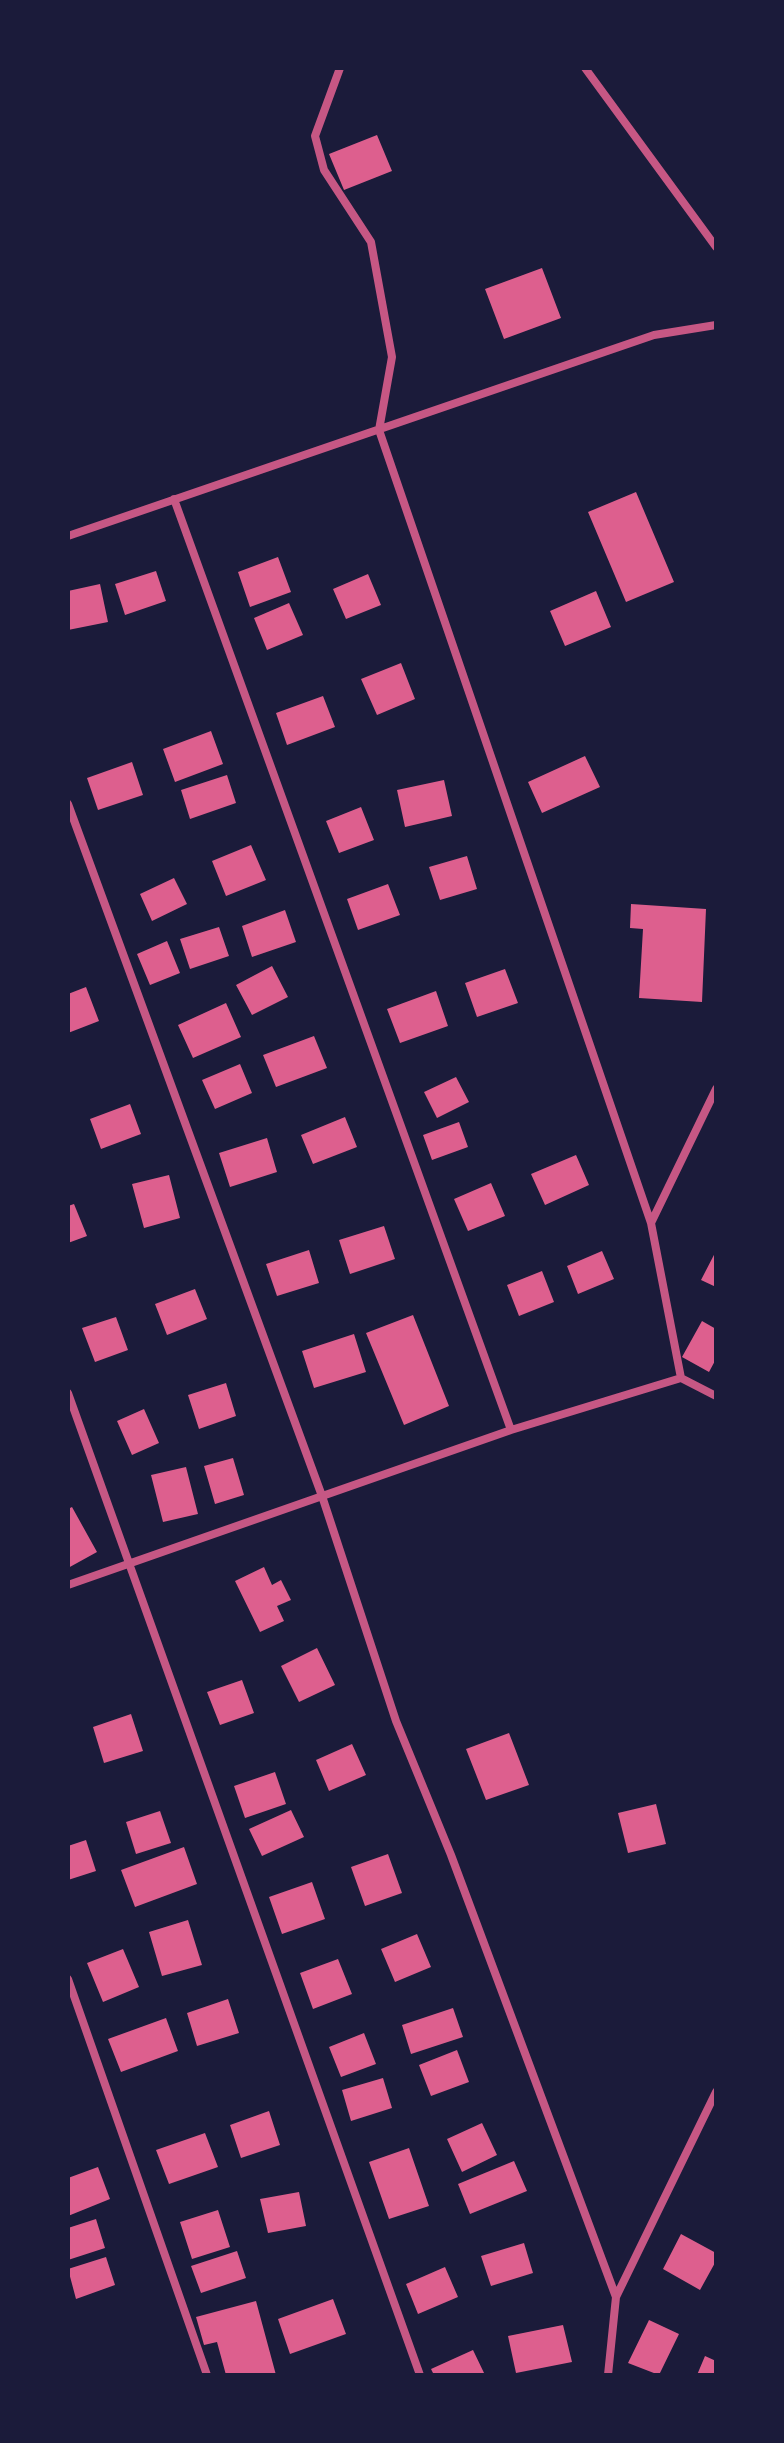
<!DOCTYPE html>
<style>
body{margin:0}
#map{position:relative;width:784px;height:2443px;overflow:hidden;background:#1b1b3a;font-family:"Titillium Web",sans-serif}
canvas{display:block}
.frame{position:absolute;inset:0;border:70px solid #1b1b3a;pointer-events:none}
</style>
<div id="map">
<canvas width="784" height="2443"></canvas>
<div class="frame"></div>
</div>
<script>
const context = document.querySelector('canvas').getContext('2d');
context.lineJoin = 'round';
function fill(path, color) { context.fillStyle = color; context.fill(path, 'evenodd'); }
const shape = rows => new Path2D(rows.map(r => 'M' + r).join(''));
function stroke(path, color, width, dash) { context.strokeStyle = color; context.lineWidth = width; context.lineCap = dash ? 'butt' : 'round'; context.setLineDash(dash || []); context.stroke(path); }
fill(shape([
 [377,135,392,171,344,190,329,154],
 [542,268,561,318,504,339,485,289],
 [636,492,674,582,626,602,588,512],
 [278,557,291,592,250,607,238,572],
 [156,571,166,601,125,615,115,584],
 [368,574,381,605,346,619,333,589],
 [100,584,108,622,68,630,68,591],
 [596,591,611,627,565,646,550,611],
 [289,603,303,635,267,650,254,618],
 [401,663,415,699,377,715,361,679],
 [323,696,335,727,287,745,276,713],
 [211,731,223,764,175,782,163,749],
 [585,756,600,787,542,813,528,782],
 [132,762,143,795,98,810,87,778],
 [227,775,236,803,190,819,181,790],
 [444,780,452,816,405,827,397,790],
 [361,807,374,840,339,853,326,821],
 [251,845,266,880,226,896,212,861],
 [467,856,477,889,440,900,429,867],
 [174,878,187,904,152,921,140,894],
 [388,884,400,915,358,930,347,899],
 [631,904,706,909,702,1002,639,998,643,929,630,928],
 [285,910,296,942,252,957,242,926],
 [219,927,229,956,190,969,180,939],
 [167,941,180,973,150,985,137,954],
 [272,966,288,997,252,1015,236,985],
 [505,969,518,1003,477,1017,465,983],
 [86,987,99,1021,68,1033,68,994],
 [436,991,448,1026,400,1043,387,1009],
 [226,1003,241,1037,193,1058,178,1025],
 [314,1036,327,1068,276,1087,263,1055],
 [240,1064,252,1093,215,1109,202,1080],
 [456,1077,469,1102,437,1118,424,1092],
 [130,1104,141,1134,101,1149,90,1119],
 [345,1117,357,1147,313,1164,301,1135],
 [459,1122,468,1147,432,1160,423,1135],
 [267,1138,277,1172,230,1187,219,1153],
 [576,1155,589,1185,545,1205,531,1174],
 [169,1175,180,1218,144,1228,132,1184],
 [491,1183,505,1216,468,1231,454,1199],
 [74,1204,87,1236,68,1243,68,1206],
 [384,1226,395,1259,350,1274,339,1240],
 [309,1250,319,1283,277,1296,266,1264],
 [602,1251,614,1279,578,1294,567,1266],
 [716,1251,716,1287,701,1280],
 [542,1271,554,1302,519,1316,507,1285],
 [195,1289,207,1319,167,1335,155,1304],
 [413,1315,449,1406,404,1425,366,1333],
 [116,1317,128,1350,95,1362,82,1328],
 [702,1321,716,1329,716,1359,709,1372,682,1357],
 [354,1334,366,1372,314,1388,302,1351],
 [226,1383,236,1416,199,1429,188,1395],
 [144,1409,159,1443,132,1455,117,1421],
 [233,1458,244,1495,215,1504,204,1466],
 [186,1467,198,1514,163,1522,151,1475],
 [72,1507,97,1552,68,1568,68,1509],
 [264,1567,272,1585,281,1580,291,1600,277,1606,284,1621,260,1632,235,1581],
 [317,1648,335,1685,299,1702,281,1666],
 [242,1680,254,1713,220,1725,207,1692],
 [131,1714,143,1751,104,1763,93,1727],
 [509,1733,529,1785,486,1800,466,1749],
 [352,1744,366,1775,329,1791,316,1760],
 [275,1772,286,1804,245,1818,234,1786],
 [656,1804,666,1844,628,1853,618,1813],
 [291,1810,304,1837,262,1856,249,1829],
 [160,1811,171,1843,136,1854,126,1822],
 [86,1840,96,1871,68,1880,68,1846],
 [184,1847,197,1884,135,1907,121,1870],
 [388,1854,402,1893,365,1906,351,1867],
 [312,1882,325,1919,282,1934,269,1897],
 [188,1920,202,1965,162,1976,149,1932],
 [417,1934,431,1967,395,1982,381,1949],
 [123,1949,139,1987,103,2002,87,1963],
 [338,1959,352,1994,313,2009,300,1973],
 [228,1999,239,2033,197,2046,187,2013],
 [453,2008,463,2037,411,2054,402,2025],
 [166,2018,178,2051,121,2072,108,2039],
 [364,2033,376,2064,341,2077,329,2047],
 [457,2050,469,2082,431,2096,419,2065],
 [383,2078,392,2108,351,2121,342,2090],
 [269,2111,280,2145,241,2158,230,2125],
 [482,2123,497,2155,462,2172,447,2139],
 [205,2133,218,2167,169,2184,156,2150],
 [409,2148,429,2206,389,2219,369,2162],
 [514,2161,527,2191,470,2214,458,2184],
 [98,2167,110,2199,68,2216,68,2178],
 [299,2192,306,2226,268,2233,260,2199],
 [218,2210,230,2247,192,2259,180,2222],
 [96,2219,105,2248,68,2260,68,2228],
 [681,2234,716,2253,716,2261,700,2290,663,2269],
 [524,2243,533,2273,491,2286,481,2256],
 [237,2251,246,2278,201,2293,191,2266],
 [106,2257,115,2285,76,2299,68,2269],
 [445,2267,458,2297,418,2314,406,2284],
 [333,2299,346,2334,290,2354,278,2319],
 [256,2301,276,2375,226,2375,217,2342,204,2345,196,2317],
 [649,2320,679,2334,659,2375,628,2363],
 [563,2325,572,2362,516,2373,508,2336],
 [473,2350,485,2375,434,2375,431,2369],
 [705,2356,716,2361,716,2375,697,2375]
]), '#dd5f8e');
stroke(shape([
 [340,68,315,136,324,170,371,242,392,357,379,430,651,1223],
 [585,68,716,247],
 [174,499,511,1430],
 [68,536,654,335,716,325],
 [68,804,322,1496,396,1721,451,1855,616,2297],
 [681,1378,651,1223,716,1089],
 [68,1393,420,2375],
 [68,1585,511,1430,681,1378,716,1396],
 [68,1979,207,2375],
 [608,2375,616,2297,716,2092]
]), '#c65784', 8);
</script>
